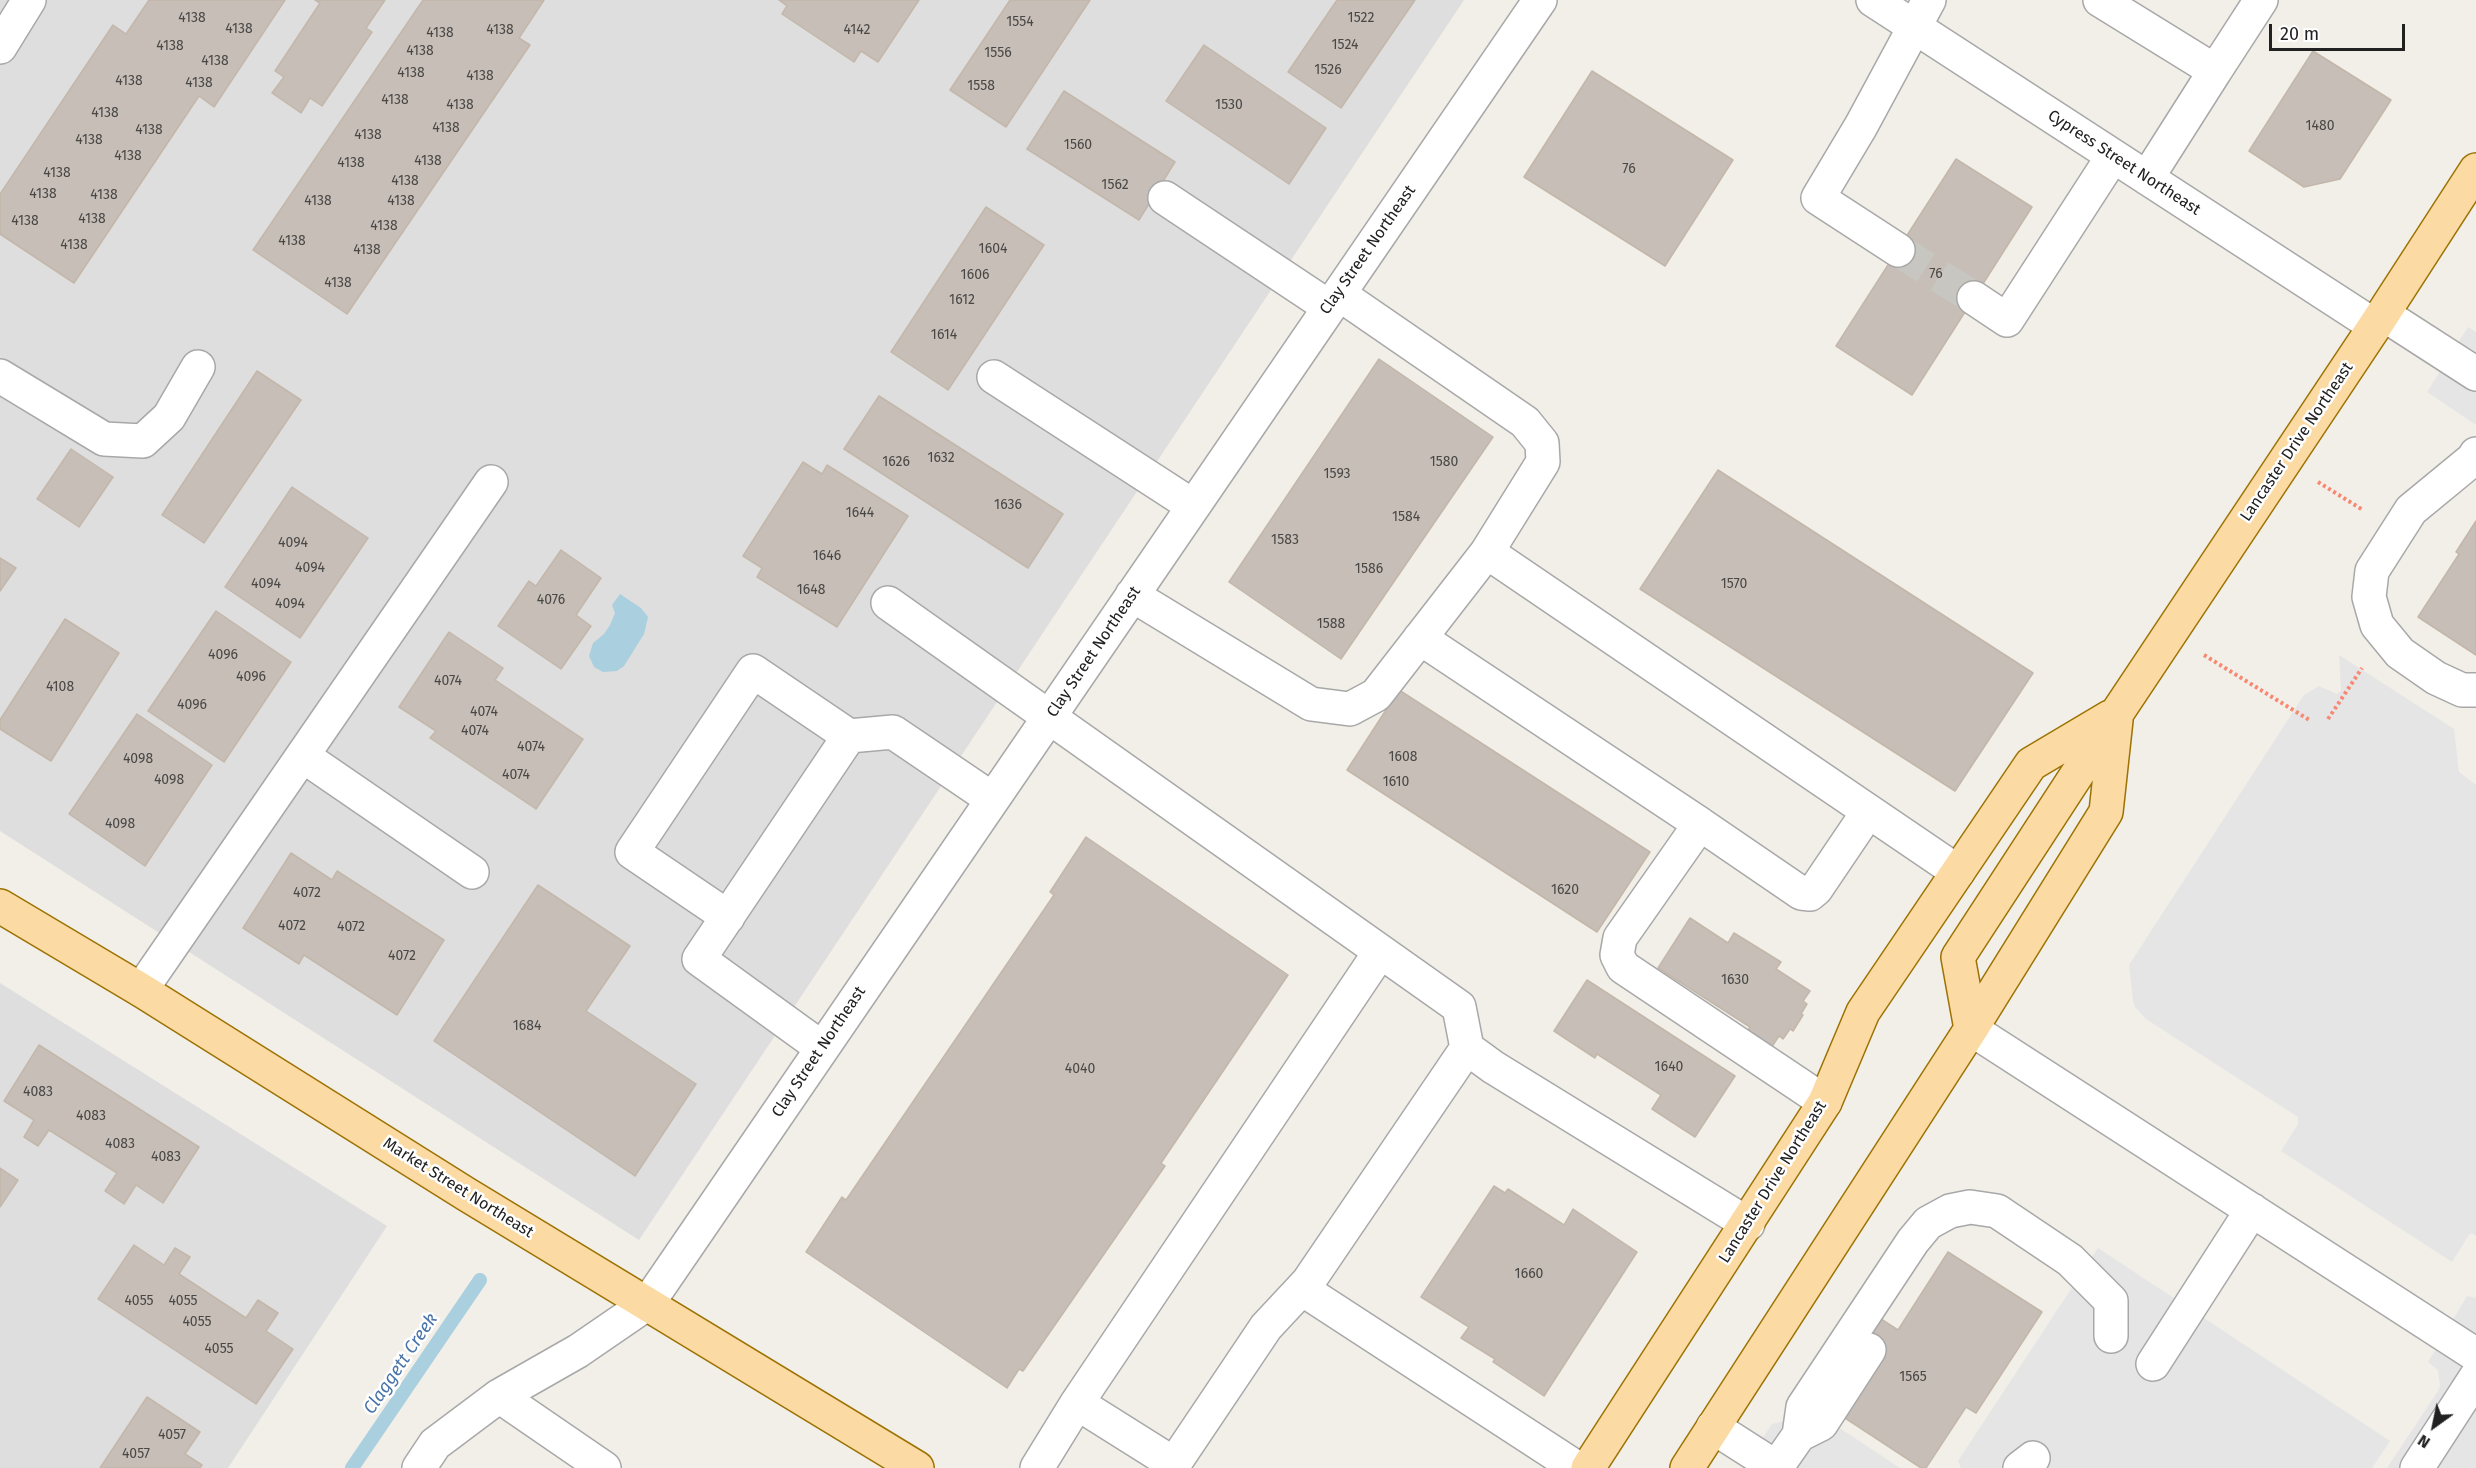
<!DOCTYPE html>
<style>
body{margin:0}
#map{position:relative;width:2476px;height:1468px;overflow:hidden;background:#f1efe8;font-family:"Fira Sans",sans-serif}
canvas{display:block}
.north{position:absolute;left:2404px;top:1396px;width:60px;height:60px;-webkit-text-stroke:4px #fff;paint-order:stroke;rotate:213deg;font-size:16px;font-weight:700;line-height:24px;text-align:center;color:#212121}
.north::after{content:'';display:block;margin:auto;width:21px;height:27px;background:#212121;clip-path:polygon(50% 0,100% 100%,50% 72%,0 100%)}
.scale{position:absolute;left:2269px;top:24px;width:136px;height:27px;box-sizing:border-box;border:3px solid #212121;border-top:0;padding-left:8px;font-size:18px;line-height:21px;white-space:nowrap;color:#212121;-webkit-text-stroke:4px #fff;paint-order:stroke}
</style>
<div id="map">
<canvas width="2476" height="1468"></canvas>
<div class="north">N</div>
<div class="scale">20 m</div>
</div>
<script>
const context = document.querySelector('canvas').getContext('2d');
context.lineJoin = 'round';
function fill(path, color) { context.fillStyle = color; context.fill(path, 'evenodd'); }
const shape = rows => new Path2D(rows.map(r => 'M' + r).join(''));
function stroke(path, color, width, dash) { context.strokeStyle = color; context.lineWidth = width; context.lineCap = dash ? 'butt' : 'round'; context.setLineDash(dash || []); context.stroke(path); }
function label(font, color, halo, rows, align = 'center') {
  context.font = font + ' "Fira Sans",sans-serif'; context.lineWidth = 5; context.setLineDash([]); context.textBaseline = 'middle'; context.strokeStyle = halo; context.fillStyle = color; for (const [text, x, y, turn = 0] of rows) {
    context.save(); context.translate(x, y); context.rotate((+turn || 0) * Math.PI / 180); context.textAlign = isNaN(turn) ? turn : align; if (halo) context.strokeText(text, 0, 0); context.fillText(text, 0, 0); context.restore();
  }
}
fill(shape([
 [0,0,1464,0,639,1240,0,831],
 [0,983,387,1226,228,1468,0,1468]
]), '#dfdede');
fill(shape([
 [2468,327,2476,332,2476,425,2427,392],
 [2339,655,2454,729,2459,772,2476,785,2476,1236,2472,1233,2469,1235,2452,1262,2281,1151,2298,1124,2298,1117,2146,1019,2135,1007,2133,1001,2129,965,2304,695,2319,686,2337,694,2341,691],
 [2098,1248,2390,1441,2372,1468,1961,1468,1958,1461],
 [2467,1296,2476,1298,2476,1468,2387,1468,2438,1391,2440,1385,2438,1370,2428,1362],
 [1798,1400,1835,1425,1900,1468,1743,1468,1772,1424,1784,1421]
]), '#e5e5e5');
fill(shape([
 [620,594,641,608,648,617,644,634,624,666,617,671,603,672,594,667,589,656,593,643,604,634,610,625,615,613,612,605]
]), '#aacfde');
stroke(shape([
 [352,1468,480,1280]
]), '#aacfde', 14);
const building = shape([
 [149,0,285,0,214,107,199,96,74,283,0,234,0,194,113,25,126,34,149,0],
 [315,0,385,0,366,28,372,32,322,106,310,98,301,113,272,93,284,77,275,71,320,3,315,0],
 [423,0,544,0,519,38,530,45,347,314,253,250,423,0],
 [779,0,919,0,878,62,861,51,854,62,782,14,787,6,779,0],
 [1010,0,1090,0,1006,127,950,90,1010,0],
 [1337,0,1415,0,1341,108,1288,72,1337,0],
 [1204,45,1326,128,1289,184,1166,101,1204,45],
 [2313,51,2391,100,2340,179,2304,187,2249,151,2313,51],
 [1592,71,1733,160,1665,266,1524,177,1592,71],
 [1064,91,1175,162,1139,220,1027,149,1064,91],
 [1956,159,2032,207,1912,395,1836,346,1956,159],
 [986,207,1044,245,948,390,891,352,986,207],
 [1379,359,1493,437,1341,659,1229,582,1379,359],
 [257,371,301,400,204,543,162,515,257,371],
 [879,396,1063,514,1028,568,844,449,879,396],
 [71,449,113,477,79,527,37,499,71,449],
 [803,462,822,474,827,465,908,516,837,627,757,577,762,568,743,556,803,462],
 [1718,470,2033,673,1955,791,1640,589,1718,470],
 [292,487,368,538,300,638,225,587,292,487],
 [2476,521,2476,655,2418,617,2459,554,2456,552,2476,521],
 [561,550,601,578,576,615,591,626,561,669,498,626,529,581,536,586,561,550],
 [0,558,16,568,0,591,0,558],
 [216,611,291,662,224,762,148,711,216,611],
 [65,619,119,653,51,761,0,729,0,720,65,619],
 [449,632,503,668,495,680,583,739,536,809,430,738,436,731,399,707,449,632],
 [1399,690,1650,852,1597,932,1347,770,1399,690],
 [137,714,212,765,145,866,69,814,137,714],
 [1086,837,1288,975,1161,1163,1165,1166,1023,1371,1019,1369,1007,1388,806,1252,842,1197,846,1200,1054,895,1050,892,1086,837],
 [291,853,332,880,337,871,444,940,397,1015,304,955,299,964,243,928,291,853],
 [538,885,630,946,586,1011,696,1084,635,1176,434,1041,538,885],
 [1690,918,1728,943,1734,933,1781,962,1776,969,1810,991,1803,1001,1807,1004,1801,1014,1803,1015,1793,1031,1790,1029,1783,1039,1779,1036,1771,1048,1747,1032,1750,1027,1658,968,1690,918],
 [1587,980,1735,1076,1695,1137,1652,1109,1661,1095,1597,1054,1595,1058,1554,1031,1587,980],
 [39,1045,199,1147,163,1203,136,1185,124,1204,105,1191,117,1173,49,1130,38,1146,24,1137,34,1120,4,1101,39,1045],
 [0,1168,18,1180,0,1207,0,1168],
 [1494,1186,1505,1193,1508,1189,1564,1225,1573,1209,1637,1252,1544,1396,1493,1362,1495,1359,1461,1338,1469,1327,1421,1297,1494,1186],
 [134,1245,164,1265,175,1248,190,1257,179,1274,246,1318,258,1300,278,1313,266,1331,293,1349,256,1404,98,1299,134,1245],
 [1948,1252,2042,1312,1976,1413,1966,1407,1926,1468,1921,1468,1842,1416,1853,1301,1898,1330,1948,1252],
 [147,1397,200,1432,185,1454,202,1465,200,1468,100,1468,147,1397]
]);
fill(building, '#c6beb7');
stroke(building, '#c3b7aa', 1.5);
stroke(shape([
 [1898,250,1974,298]
]), '#c7c6c0', 33, [33, 16]);
const minor = shape([
 [1873,0,2375,326],
 [2100,0,2215,71,2147,178],
 [0,47,29,0],
 [2215,71,2261,0],
 [1165,198,1329,307],
 [1898,250,1818,198,1861,126,1929,0],
 [1339,294,1525,422,1542,443,1543,462,1487,552,1958,872],
 [1974,298,2007,320,2113,156],
 [2383,314,2476,374],
 [0,376,104,439,143,441,169,417,198,367],
 [994,377,1193,506],
 [2476,454,2473,459,2411,510,2372,571,2369,597,2377,625,2400,653,2436,678,2462,690,2476,690],
 [1132,595,1311,704,1350,709,1376,695,1487,552],
 [888,603,1459,1007,1467,1048,1493,1067,1748,1224],
 [1420,638,1700,824,1620,938,1617,955,1623,967,1825,1102],
 [303,756,472,872],
 [1700,824,1801,893,1810,894,1816,889,1868,812],
 [728,917,632,852,753,671,849,736],
 [141,990,491,482],
 [1971,1029,2476,1355],
 [822,1048,699,959,849,736,893,732,992,799],
 [1302,1289,1577,1468],
 [2153,1364,2252,1210],
 [1077,1403,1380,952],
 [1713,1427,1777,1468],
 [1799,1435,1803,1407,1913,1241,1928,1223,1950,1211,1970,1207,1997,1211,2070,1260,2111,1301,2111,1336],
 [419,1468,435,1444,499,1396],
 [604,1468,499,1396,578,1351,648,1303,1540,0],
 [1037,1468,1077,1403,1174,1464,1266,1327,1308,1282,1467,1048],
 [1776,1468,1799,1435,1821,1424,1869,1350],
 [2020,1468,2033,1458],
 [2417,1468,2476,1377]
]);
const major = shape([
 [0,906,141,990,466,1194,917,1468],
 [1971,1029,1958,957,2117,713,2375,326,2476,170],
 [1588,1468,1825,1102,1863,1012,2031,764,2110,717],
 [1687,1468,1971,1029,2106,812,2116,720]
]);
stroke(minor, '#a8a8a8', 36);
stroke(major, '#9d7202', 36);
stroke(shape([
 [2318,482,2363,510],
 [2204,655,2311,721],
 [2328,719,2362,668]
]), '#f88872', 4, [3, 3]);
stroke(minor, '#fff', 33);
stroke(major, '#fbdaa4', 33);
label('14px', '#4a4846', null, [
 ["4138",192,18],
 ["1522",1361,18],
 ["1554",1020,22],
 ["4138",239,29],
 ["4138",500,30],
 ["4142",857,30],
 ["4138",440,33],
 ["1524",1345,45],
 ["4138",170,46],
 ["4138",420,51],
 ["1556",998,53],
 ["4138",215,61],
 ["1526",1328,70],
 ["4138",411,73],
 ["4138",480,76],
 ["4138",129,81],
 ["4138",199,83],
 ["1558",981,86],
 ["4138",395,100],
 ["4138",460,105],
 ["1530",1229,105],
 ["4138",105,113],
 ["1480",2320,126],
 ["4138",446,128],
 ["4138",149,130],
 ["4138",368,135],
 ["4138",89,140],
 ["1560",1078,145],
 ["4138",128,156],
 ["4138",428,161],
 ["4138",351,163],
 ["76",1629,169],
 ["4138",57,173],
 ["4138",405,181],
 ["1562",1115,185],
 ["4138",43,194],
 ["4138",104,195],
 ["4138",318,201],
 ["4138",401,201],
 ["4138",92,219],
 ["4138",25,221],
 ["4138",384,226],
 ["4138",292,241],
 ["4138",74,245],
 ["1604",993,249],
 ["4138",367,250],
 ["76",1936,274],
 ["1606",975,275],
 ["4138",338,283],
 ["1612",962,300],
 ["1614",944,335],
 ["1632",941,458],
 ["1626",896,462],
 ["1580",1444,462],
 ["1593",1337,474],
 ["1636",1008,505],
 ["1644",860,513],
 ["1584",1406,517],
 ["1583",1285,540],
 ["4094",293,543],
 ["1646",827,556],
 ["4094",310,568],
 ["1586",1369,569],
 ["4094",266,584],
 ["1570",1734,584],
 ["1648",811,590],
 ["4076",551,600],
 ["4094",290,604],
 ["1588",1331,624],
 ["4096",223,655],
 ["4096",251,677],
 ["4074",448,681],
 ["4108",60,687],
 ["4096",192,705],
 ["4074",484,712],
 ["4074",475,731],
 ["4074",531,747],
 ["1608",1403,757],
 ["4098",138,759],
 ["4074",516,775],
 ["4098",169,780],
 ["1610",1396,782],
 ["4098",120,824],
 ["1620",1565,890],
 ["4072",307,893],
 ["4072",292,926],
 ["4072",351,927],
 ["4072",402,956],
 ["1630",1735,980],
 ["1684",527,1026],
 ["1640",1669,1067],
 ["4040",1080,1069],
 ["4083",38,1092],
 ["4083",91,1116],
 ["4083",120,1144],
 ["4083",166,1157],
 ["1660",1529,1274],
 ["4055",139,1301],
 ["4055",183,1301],
 ["4055",197,1322],
 ["4055",219,1349],
 ["1565",1913,1377],
 ["4057",172,1435],
 ["4057",136,1454]
]);
label('16px', '#212121', '#fff', [
 ["Cypress Street Northeast",2124,163,33],
 ["Clay Street Northeast",1368,250,-55],
 ["Lancaster Drive Northeast",2297,442,-56],
 ["Clay Street Northeast",1094,652,-56],
 ["Clay Street Northeast",819,1052,-56],
 ["Lancaster Drive Northeast",1773,1182,-58],
 ["Market Street Northeast",458,1188,32]
]);
label('italic 18px', '#4a74a9', '#fff', [
 ["Claggett Creek",401,1364,-56]
]);
</script>
